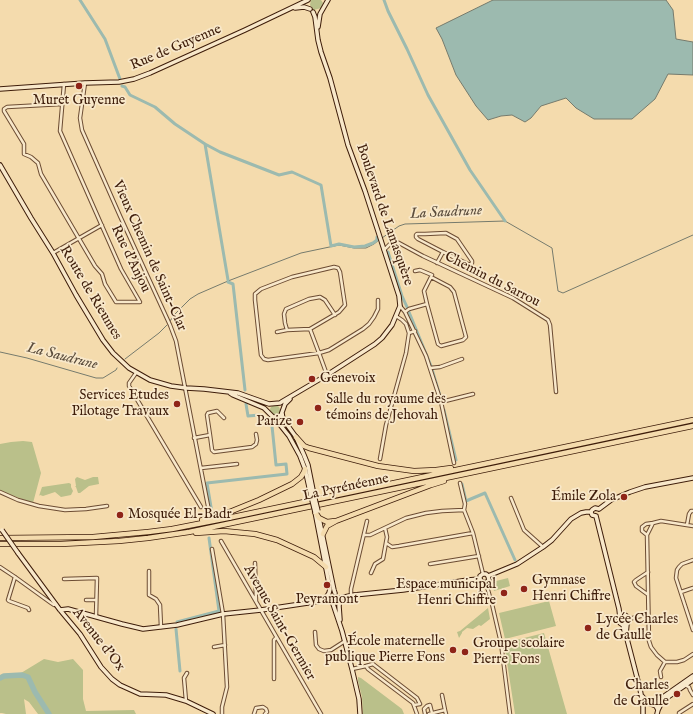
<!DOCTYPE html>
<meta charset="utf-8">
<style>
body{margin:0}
canvas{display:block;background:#f4dbad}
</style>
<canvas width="693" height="714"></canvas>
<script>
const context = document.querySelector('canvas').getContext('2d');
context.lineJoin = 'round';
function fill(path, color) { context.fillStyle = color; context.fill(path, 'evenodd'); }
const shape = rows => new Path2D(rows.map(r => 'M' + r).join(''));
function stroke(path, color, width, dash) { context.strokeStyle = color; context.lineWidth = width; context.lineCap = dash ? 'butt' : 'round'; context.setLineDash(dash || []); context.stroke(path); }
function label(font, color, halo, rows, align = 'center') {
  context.font = font + ' "IM FELL English",serif'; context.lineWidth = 3.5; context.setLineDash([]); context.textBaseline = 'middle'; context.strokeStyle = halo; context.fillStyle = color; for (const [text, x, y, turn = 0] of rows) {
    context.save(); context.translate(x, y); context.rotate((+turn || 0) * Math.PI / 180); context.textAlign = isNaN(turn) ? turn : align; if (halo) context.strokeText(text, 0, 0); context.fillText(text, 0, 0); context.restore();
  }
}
fill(shape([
 [311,0,321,0,323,3,321,8,314,10,312,9,310,5],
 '270 410a5 5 0 1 1 10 0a5 5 0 1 1-10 0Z',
 [23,441,32,442,41,473,33,503,0,491,0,444,11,442],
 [77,477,85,480,93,477,98,477,99,484,89,486,80,493,78,493,76,487,75,486,76,486,75,479],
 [69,483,71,484,71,487,73,491,71,495,61,497,55,492,43,496,40,495,39,496,42,487],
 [508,578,510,586,494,591,492,582],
 [549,601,556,626,505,639,499,613],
 [488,608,490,619,481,626,479,625,473,629,467,628,462,632,462,633,459,638,457,632,460,631],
 [544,633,567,714,515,714,504,643],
 [44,659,58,662,73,659,83,670,83,699,86,711,134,710,136,714,38,714,29,702,24,699,26,714,6,714,2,713,0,713,0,675,21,673],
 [358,677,361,678,402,709,404,714,363,714,362,697,358,681]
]), '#bac08a');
const water = shape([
 [493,0,666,0,673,10,676,39,693,42,693,75,668,74,655,99,632,119,594,119,576,108,566,98,541,106,531,118,525,122,512,115,501,116,488,120,476,106,456,75,442,39,436,28,493,0]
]);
fill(water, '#9cbaaf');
stroke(water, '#767b6d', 1);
stroke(shape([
 [382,238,399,226,405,224,505,221,552,248,558,291,563,293,693,235],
 [170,321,175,314,190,299,198,294,228,281,301,253,339,245,354,248,366,248,374,244,379,240],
 [0,352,27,358,96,378,103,378,116,370,117,368],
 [125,359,159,333,167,325]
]), '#767b6d', 1);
stroke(shape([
 [80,0,105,39,120,79],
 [384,0,388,11,407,49,428,95,470,170,505,221],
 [122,86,125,87,130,95,155,107,175,124,205,144,220,152,279,175,292,172,321,185,331,246,339,244,354,247,365,246,373,243,377,240,377,237],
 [205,144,228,280],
 [388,252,402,296,407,307],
 [228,282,233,284,245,390],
 [409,312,431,366,440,396],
 [444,410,456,460],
 [462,484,466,501,485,493,515,560],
 [212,513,207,483,287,474,286,464,276,465,272,426,260,415,248,416,246,404],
 [177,622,219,611,209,538],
 [176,629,180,671]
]), '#9cbaaf', 3);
stroke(shape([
 [0,678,4,676,22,675,28,677,35,692,49,714]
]), '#9cbaaf', 5.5);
const street = shape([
 [85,83,80,118,82,130,120,216,170,325,176,341,209,511],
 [62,104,7,107,4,109,4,111,24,144,24,154,31,157,38,163,41,174,95,266,102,274,105,284,116,302,140,302,121,269,60,131,64,84],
 [384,250,391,243,395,242,399,243,423,256,513,298,548,320,550,325,556,392],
 [53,253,102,225],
 [437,263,443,252,418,239,416,237,416,235,417,234,425,234,446,233,457,239,472,261,472,263,470,265,443,252],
 [415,271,420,270,432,275],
 [400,306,405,312,426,356,441,402,454,463],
 [405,312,409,309,427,304,424,291,431,277,450,287,454,292,466,337,463,340,441,346,438,344,427,304],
 [396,316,402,320,406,324,409,333,415,331],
 [310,329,287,330,285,323,284,314,286,309,309,299,320,297,325,300,335,315],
 [277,332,287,330],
 [430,368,440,367,462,359],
 [136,373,129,383,129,386,201,507],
 [327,375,319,353,310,329,339,312,345,305,340,272,338,268,334,267,292,277,261,289,255,294,255,300,261,355,264,359,268,360,319,353,329,350,363,329,369,324,374,317,378,309,378,300],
 [441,402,473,394],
 [210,435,212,450,214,452,252,447,256,444,257,440,256,434],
 [194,438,210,435,207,415,208,413,217,411,224,418],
 [380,459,386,425,406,353,409,333],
 [201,468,237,464],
 [460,483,465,504,464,510,473,533,483,574],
 [0,492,18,500,39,506,65,510,86,509,107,506],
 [511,498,524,530,543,547],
 [687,525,689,514,691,511,693,511],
 [693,526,661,521,653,523,647,535,649,641,651,647,657,655,665,662,677,662,684,660,693,654],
 [364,535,370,535,406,518,426,513,442,511,464,510],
 [647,535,642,531,642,527,646,524,653,523],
 [221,541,321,714],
 [386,543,392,547,399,546,473,533],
 [212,549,223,614,227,687,222,707,222,714],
 [693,560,682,564,679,567,677,570,676,578,693,630],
 [255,563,256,601],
 [430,564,479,556],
 [0,567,15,577,51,603,54,605,56,604],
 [149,571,149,595,156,599,160,605,161,627],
 [371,573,375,564,383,559,387,537,385,528],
 [15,577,8,600,9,601,28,608,29,610],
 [64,579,97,578,96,616],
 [486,583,492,604,501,643,510,714],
 [681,592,693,588],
 [647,594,636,586,634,582,636,580,648,572],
 [351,595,351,589,367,521],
 [86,600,96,600],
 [629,619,648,614],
 [315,632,316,645,319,649,324,651,331,650,345,641],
 [214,647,225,645],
 [366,666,373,664,417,698,420,704,414,705],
 [352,669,366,666,368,669,413,703,417,714],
 [661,677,660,671,665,662],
 [274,679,274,640,276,638],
 [684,685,689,687,690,690,693,695],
 [442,695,445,710],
 [186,701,184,678,187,673],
 [254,714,256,708,263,707,266,709,267,712,265,714],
 [425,714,424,709,427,706,430,705,432,713],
 [429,714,445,710,446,714],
 [679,714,679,713,693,704]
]);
const secondary = shape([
 [295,8,304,7,310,9],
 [318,27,320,14,328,0],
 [0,89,85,83,119,82,134,79,150,73,245,30,308,0],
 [0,165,31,218,53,253,76,295,103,340,113,353,129,368,150,380,171,386,186,388,204,389,238,393,269,404,280,403,283,401,327,375,375,344,382,338,392,325,400,306,399,296,365,191,348,145,330,78,321,52,318,40,315,17,313,12],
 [230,393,233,395,264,408,277,421,289,436,300,456,305,469,311,496],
 [282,413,283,419,296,437,304,455,308,465,314,495],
 [274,417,277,417,281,415,285,404,290,399],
 [599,509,611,500,630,492,645,487,693,478],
 [315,512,330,589,329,593,327,596,327,599],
 [596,516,619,609,620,618],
 [596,516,592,515,591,512,592,510,595,508,599,509],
 [319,518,334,590,335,593],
 [18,553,60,610,80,634,101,667,112,679,120,685,140,694,166,695,186,701,213,714],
 [488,576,517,564,543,547,552,540,571,519,581,513,586,512,591,512],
 [480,579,482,582,486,583,489,580,488,576],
 [480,579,480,576,483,574,486,574,488,576],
 [340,598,354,595,403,590,468,580,480,579],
 [340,598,339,606,340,620],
 [333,604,342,631,352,669,359,699,360,714],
 [60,610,68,609,122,624,143,629,177,625,223,614,261,610,321,601,327,599],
 [623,625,626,635,640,689,643,705,643,714],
 [626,634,627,624,629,621,629,618,625,615,621,616,619,619,620,623,623,625,627,624],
 [642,696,648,703,656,706,658,710,657,714],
 [653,704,693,676],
 [658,710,661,704,668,697,693,680]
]);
const highway = shape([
 [296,437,304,446,309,448,378,466,414,471,436,470,451,468],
 [315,512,319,518,327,522,335,521],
 [202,520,227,513,259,500,292,484,301,477,304,472,305,469],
 [196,533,224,531,234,532,255,534,277,540,314,557,326,567],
 [323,534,327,526,336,521,431,485,444,481],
 [0,538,93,537,148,532,172,529,228,518,693,420],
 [0,544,61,544,119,541,148,538,189,532,693,426]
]);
stroke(street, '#6c4c33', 4.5);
stroke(secondary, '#3e1d0a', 5.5);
stroke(highway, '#3e1d0a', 6);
stroke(street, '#f8e8ca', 2.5);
stroke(secondary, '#f8e8ca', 3.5);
stroke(highway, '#f4dbad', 4.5);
const secondaryBridge = shape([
 [314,495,318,511],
 [311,496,315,512],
 [2,530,18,553]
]);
stroke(secondaryBridge, '#3e1d0a', 5.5, []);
stroke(secondaryBridge, '#f8e8ca', 3.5);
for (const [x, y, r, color] of [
 [79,86,4,"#8f2418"],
 [312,379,4,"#8f2418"],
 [177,404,4,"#8f2418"],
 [318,408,4,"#8f2418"],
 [300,422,4,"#8f2418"],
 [624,497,4,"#8f2418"],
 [120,515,4,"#8f2418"],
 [327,585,4,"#8f2418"],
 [524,589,4,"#8f2418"],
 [504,593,4,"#8f2418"],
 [588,628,4,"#8f2418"],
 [453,650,4,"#8f2418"],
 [465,652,4,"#8f2418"],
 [677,694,4,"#8f2418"]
]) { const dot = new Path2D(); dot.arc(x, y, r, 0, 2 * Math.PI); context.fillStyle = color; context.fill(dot); stroke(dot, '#f8e8ca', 1.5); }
label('14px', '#3e1d0a', '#f8e8ca', [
 ["Rue de Guyenne",176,48,-23],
 ["Boulevard de Lamasquère",384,215,71],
 ["Vieux Chemin de Saint-Clar",149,256,66],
 ["Rue d'Anjou",130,259,64],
 ["Chemin du Sarrou",492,280,27],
 ["Route de Rieumes",90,293,59],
 ["La Pyrénéenne",346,488,-12],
 ["Avenue Saint-Germier",279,623,60],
 ["Avenue d'Ox",98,640,52]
]);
label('14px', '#3e1d0a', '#f8e8ca', [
 ["Muret Guyenne",79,101,"center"],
 ["Genevoix",320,379],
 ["Services Etudes",169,396,"right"],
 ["Pilotage Travaux",169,412,"right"],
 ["Salle du royaume des",326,400],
 ["témoins de Jehovah",326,416],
 ["Parize",292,422,"right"],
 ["Émile Zola",616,497,"right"],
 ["Mosquée El-Badr",128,515],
 ["Gymnase",532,581],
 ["Henri Chiffre",532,597],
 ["Espace municipal",496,585,"right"],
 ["Henri Chiffre",496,601,"right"],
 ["Peyramont",327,600,"center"],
 ["Lycée Charles",596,620],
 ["de Gaulle",596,636],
 ["École maternelle",445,642,"right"],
 ["publique Pierre Fons",445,658,"right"],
 ["Groupe scolaire",473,644],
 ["Pierre Fons",473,660],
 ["Charles",669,686,"right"],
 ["de Gaulle",669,702,"right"]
], 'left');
label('italic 15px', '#5a4c3c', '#f8e8ca', [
 ["La Saudrune",446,213,-3],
 ["La Saudrune",62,357,14]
]);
</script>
